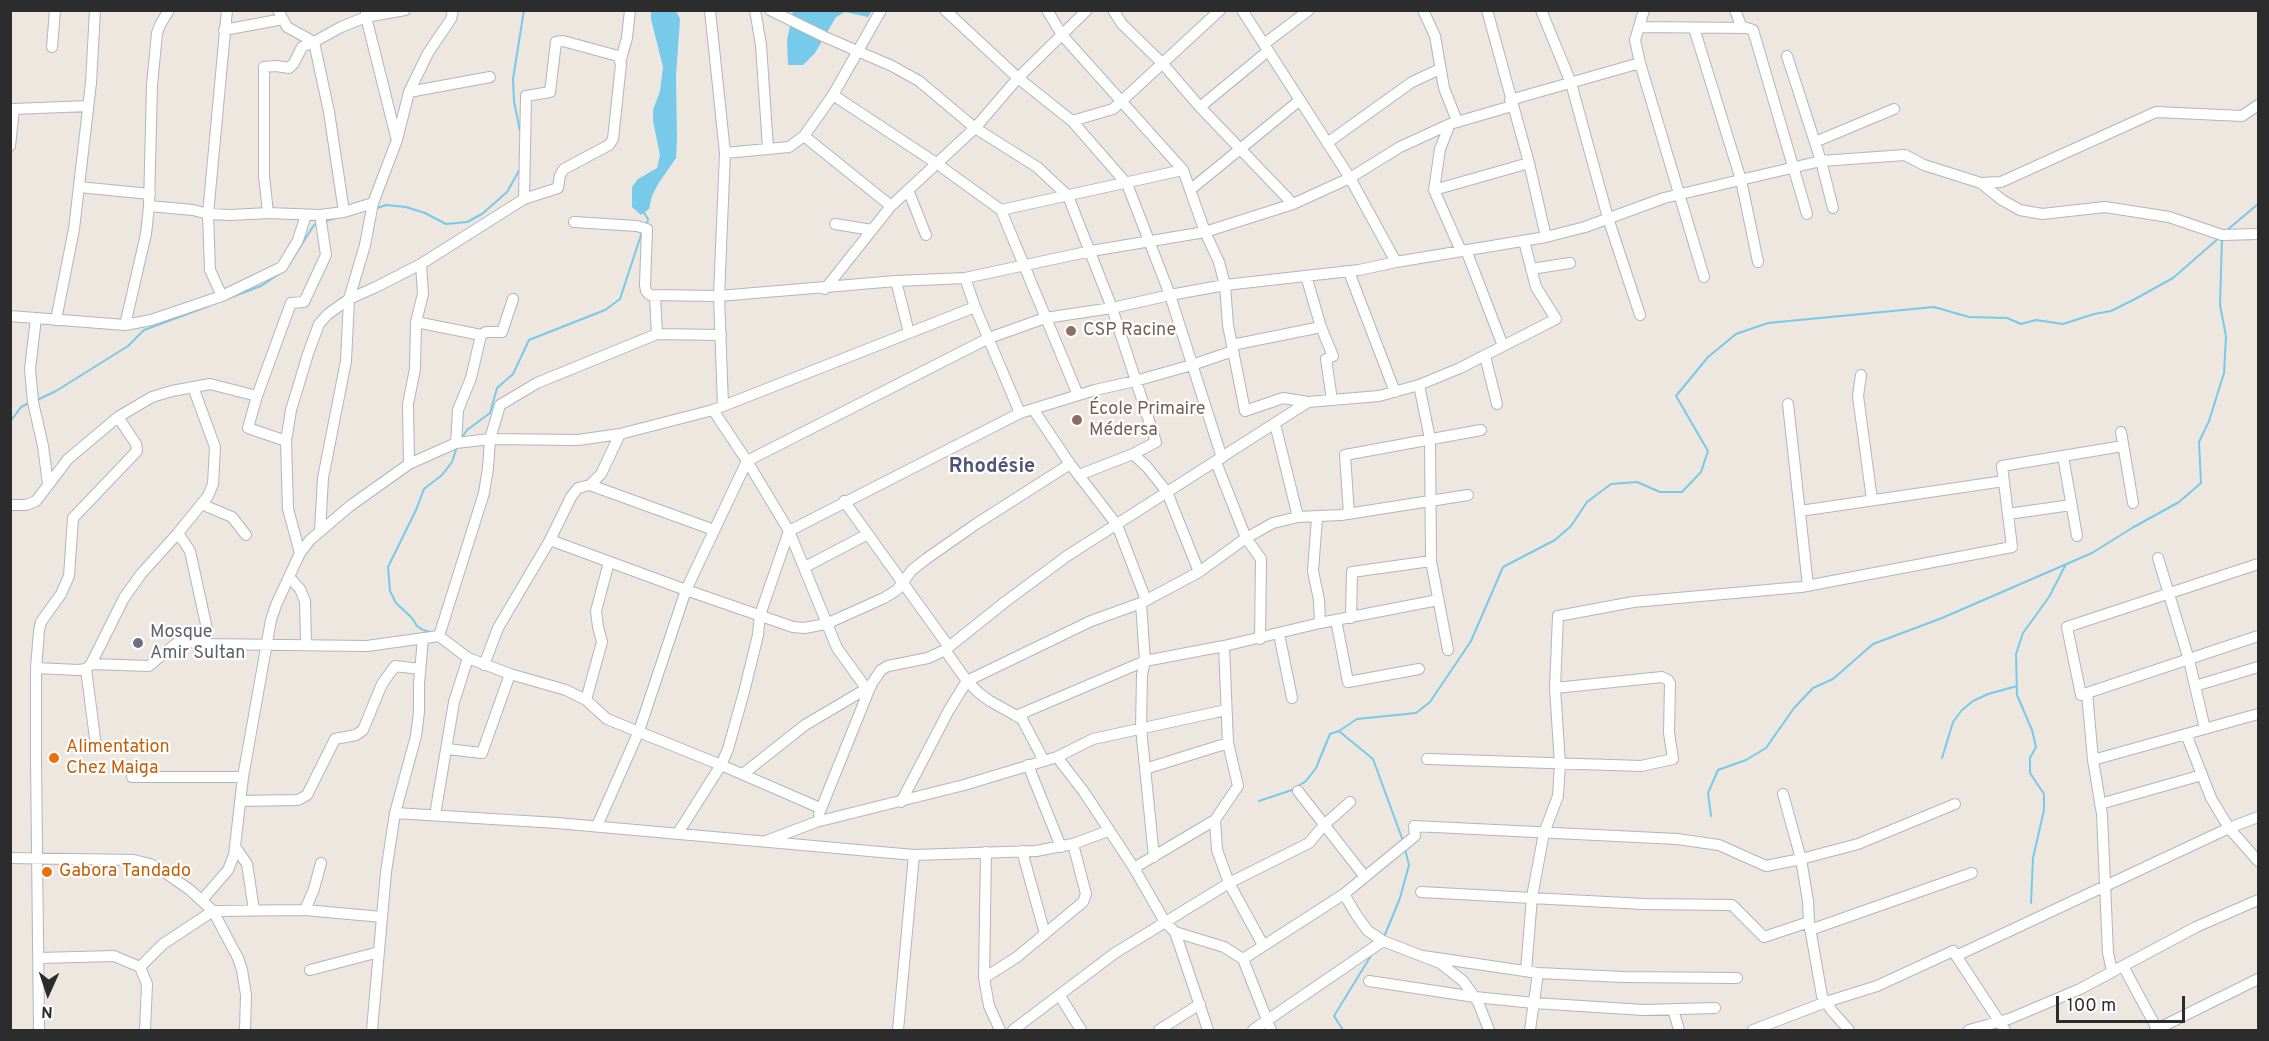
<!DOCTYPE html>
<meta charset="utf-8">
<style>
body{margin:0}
#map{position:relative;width:2269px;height:1041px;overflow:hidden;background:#ede7df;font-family:Overpass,sans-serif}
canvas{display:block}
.frame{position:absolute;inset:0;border:12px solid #2c2c2c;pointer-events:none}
.north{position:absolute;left:18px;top:963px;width:60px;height:60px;-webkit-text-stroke:4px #fff;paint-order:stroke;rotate:183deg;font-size:16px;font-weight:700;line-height:24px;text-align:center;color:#2c2c2c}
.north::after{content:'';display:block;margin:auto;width:21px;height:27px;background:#2c2c2c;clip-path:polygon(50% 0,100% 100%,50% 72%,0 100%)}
.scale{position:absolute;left:2056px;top:996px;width:129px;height:27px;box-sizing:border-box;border:3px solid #2c2c2c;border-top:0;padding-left:8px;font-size:18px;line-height:21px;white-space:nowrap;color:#2c2c2c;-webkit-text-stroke:4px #fff;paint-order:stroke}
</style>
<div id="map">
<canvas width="2269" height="1041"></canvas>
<div class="frame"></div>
<div class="north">N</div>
<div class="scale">100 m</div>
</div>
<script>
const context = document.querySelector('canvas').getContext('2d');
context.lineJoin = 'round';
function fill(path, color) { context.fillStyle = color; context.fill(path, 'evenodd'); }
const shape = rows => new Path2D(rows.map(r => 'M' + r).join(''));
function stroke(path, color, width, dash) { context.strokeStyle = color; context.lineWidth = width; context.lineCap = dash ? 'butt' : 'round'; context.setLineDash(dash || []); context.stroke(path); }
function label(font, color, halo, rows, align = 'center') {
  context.font = font + ' Overpass,sans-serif'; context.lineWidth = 4.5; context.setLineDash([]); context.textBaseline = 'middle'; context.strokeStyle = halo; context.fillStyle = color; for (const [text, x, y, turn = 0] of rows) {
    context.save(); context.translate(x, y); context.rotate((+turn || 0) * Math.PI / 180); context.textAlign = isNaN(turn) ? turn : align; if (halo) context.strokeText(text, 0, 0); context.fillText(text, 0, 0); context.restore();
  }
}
fill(shape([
 [651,11,676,11,680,19,676,77,677,139,676,158,658,184,652,196,649,209,641,215,632,207,632,187,638,179,657,168,660,155,653,121,653,110,660,91,663,67,651,19],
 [793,11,872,11,868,17,845,12,836,17,815,53,803,65,788,65,787,40]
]), '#77caea');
stroke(shape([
 [520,131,514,101,513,79,524,10],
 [377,208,386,205,406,207,425,213,446,224,467,222,482,214,507,192,520,169],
 [643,211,648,219,647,224],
 [325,221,336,218],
 [2226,231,2258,204],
 [290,263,314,225,316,224],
 [229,298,261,286,285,270],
 [37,400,56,391,128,346,144,330,209,306],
 [10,422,21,407,29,403],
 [461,439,467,430,490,413,497,388,513,374,529,340,605,310,620,299,642,232],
 [430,632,423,630,417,626,412,618,396,603,390,591,388,567,416,510,424,489,442,475,452,462,457,447],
 [1340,732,1373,759,1403,841],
 [1942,758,1953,722,1962,710,1973,701,1988,694,2017,686],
 [1259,801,1292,790,1306,781,1316,768,1330,734,1339,731,1357,719,1416,713,1430,702,1471,641,1503,567,1555,540,1571,526,1587,502,1611,484,1637,482,1660,492,1682,492,1701,472,1708,451,1676,396,1708,357,1736,334,1768,323,1934,307,1969,317,2007,318,2021,324,2036,320,2063,324,2094,314,2111,311,2135,299,2173,278,2220,237],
 [1711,816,1708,793,1718,770,1746,760,1766,748,1794,708,1813,688,1833,679,1873,644,1942,618,2092,553,2132,528,2179,502,2201,483,2199,442,2209,421,2224,373,2226,336,2220,305,2222,238],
 [2031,903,2033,858,2044,810,2044,794,2030,773,2030,758,2036,747,2032,730,2017,695,2016,654,2023,633,2049,597,2066,564],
 [1384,937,1400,898,1409,865,1405,849],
 [1343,1030,1334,1016,1372,954]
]), '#77caea', 2);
const minor = shape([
 [278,10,287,27,314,42],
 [366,10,366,17,341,27,314,42,329,112,344,212,373,203],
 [710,10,725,153,719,296,723,406],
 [755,10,761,45,768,148],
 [770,10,825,37,892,66,919,81,975,128,1037,167,1068,196,1112,308,1156,442,1133,454,1079,475],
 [945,10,1018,78,1072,121,1127,184,1170,295,1222,458],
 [1047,10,1062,35,1183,170],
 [1113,10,1122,24,1162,63,1200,107,1293,204],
 [1242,10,1350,178,1396,262],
 [1423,10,1435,36,1444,88,1457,121],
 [1487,10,1529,163,1546,237],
 [1541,10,1571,83,1608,218,1640,315],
 [1644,10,1635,40,1640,63,1704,277],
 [1735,10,1742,28],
 [1640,27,1747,28,1753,30,1807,214],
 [1694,28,1741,180,1758,262],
 [224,30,283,19],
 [1264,44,1309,10],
 [52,47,55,10],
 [1787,56,1821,161,1833,208],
 [621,59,627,38,630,10],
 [409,92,490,77],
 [833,95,936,163,1001,210,1078,395],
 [1510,100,1640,63],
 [1200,107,1268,51],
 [1072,121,1113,109,1220,10],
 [1450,124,1440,149,1434,190,1461,251],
 [804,136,891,206],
 [396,137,366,17,405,10],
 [1815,142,1894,109],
 [1327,143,1412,82,1440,69],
 [10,146,14,109,88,106],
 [725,153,789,147,804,136,833,95,881,10],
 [1981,183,2002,200,2020,210,2042,214,2105,207,2169,217,2222,235,2258,234],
 [79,187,150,194],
 [908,190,926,235],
 [1190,190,1300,100],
 [1434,190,1529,163],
 [149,206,193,210,208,214,231,215,268,213,320,215,344,212],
 [268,213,264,176,264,67,276,66,289,68,294,63,302,47,314,42],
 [574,222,637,226,647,229,645,285,646,291,650,295,719,296,896,281,909,333],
 [835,224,872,230],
 [1466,250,1503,346],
 [1531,269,1570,263],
 [1349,272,1395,392],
 [1306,276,1321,327,1333,356,1326,359,1332,400],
 [965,278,975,307,1020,413],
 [896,281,965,278,1091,251,1205,232,1183,170,1001,210],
 [825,289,891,206,975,128,1018,78,1087,10],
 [222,296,210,270,208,214,227,10],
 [655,296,657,334],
 [10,316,125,325,151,320,222,296,282,267,298,240,306,215],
 [36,318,30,369,33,402,43,446,48,484],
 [56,320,74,229,91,83,95,10],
 [416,322,481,335],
 [125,325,146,234,149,206,152,85,157,33,160,25,169,10],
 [1232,345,1321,327],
 [1485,356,1497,404],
 [1861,375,1858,396,1872,500],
 [1419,385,1460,368,1556,319,1536,287,1524,241],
 [1308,402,1283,398,1245,411,1228,325,1225,285,1219,262,1205,232,1293,204,1350,178,1400,147,1450,124,1512,106],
 [1788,404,1808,586],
 [1033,409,1070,464,1117,525,1146,600],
 [713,410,747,461,789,531,837,648,866,688],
 [1275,424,1298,517],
 [2121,432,2133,503],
 [286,441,248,428,257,396,291,303,304,302,326,255,320,215],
 [456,443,458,410,471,378,481,335,486,332,502,332,513,299],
 [1133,454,1147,467,1167,492,1199,572],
 [2063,456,2077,536],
 [1216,462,1246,538,1261,559,1260,639],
 [409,464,408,404,415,369,416,322,423,294,421,264],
 [590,485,714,530],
 [844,501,949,647],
 [201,504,232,517,246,535],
 [10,505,26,505,36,501,68,459,118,417,152,397,172,391,210,384,257,396],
 [1800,511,2004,481],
 [1349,514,1345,455,1481,430],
 [2008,514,2071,505],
 [1317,518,1313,571,1319,600,1320,623],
 [320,531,323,478,346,361,349,299,365,245,373,203,397,140,409,92,428,53,451,19,453,10],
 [178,533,190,551,207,629,206,644],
 [550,540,686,590,793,627,804,628,826,624,884,598,897,590,912,570,926,559,976,524,1070,464],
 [300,553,288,509,286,441,291,410,308,354,319,324,328,314,349,299,376,287,421,264,524,199,558,188,560,175,564,169,609,145,613,139,621,64,618,56,563,41,556,42,550,92,526,96,524,199],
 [2158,558,2189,660,2205,729],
 [2258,564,2067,627,2081,695,2258,636],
 [805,567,868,534],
 [290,578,300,589,305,601,306,644],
 [1141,603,1145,661,1142,675,1141,728,1154,857],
 [1351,618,1352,572,1431,561],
 [1336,620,1348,682,1419,669],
 [1279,634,1292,698],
 [439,636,484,493,488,468,490,439,500,405,537,383,657,334,721,335],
 [945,650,1005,602,1067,556,1308,402,1379,396,1419,385,1430,439,1431,561,1448,650],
 [91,664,124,598,141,574,178,533,208,496,213,484,215,447,193,387],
 [484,665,498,628,550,540,571,497,578,488,590,485,601,474,620,434],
 [36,668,78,670,86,669,91,664,149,666,179,641,206,644,367,646,439,636,468,658,510,674,566,690,586,700,607,719,721,765,820,808],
 [86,669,96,746],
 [2195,686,2258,667],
 [2087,693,2093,760,2102,814,2108,953,2112,971],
 [586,700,602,642,598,627,596,611,609,562],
 [1016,716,1145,661,1224,646,1320,623,1438,600],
 [2186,734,2211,798,2229,828,2258,861],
 [447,749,482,753,510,674],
 [1057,757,1084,792,1134,868,1165,922,1175,932,1224,947,1243,959,1271,1030],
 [1427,759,1641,766,1673,759,1669,733,1670,683,1668,680,1662,677,1555,688],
 [2093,760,2258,714],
 [1028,765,1061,847],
 [1145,769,1228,743],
 [743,774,805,725,871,686],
 [132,777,243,777],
 [1298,791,1365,877],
 [240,801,298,800,307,795,335,739,356,735,363,730,382,684,395,666,420,669],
 [901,802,949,710,967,681,1091,621,1141,603,1199,572,1246,538,1273,523,1298,517,1341,515,1468,495],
 [2100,804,2202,775],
 [395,813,557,823,914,855,1036,851,1073,844,1108,831],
 [819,814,871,685,881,670,888,666,928,658,945,650,967,681,979,693,990,701,1022,719,1044,761],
 [435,815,454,702,468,658],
 [1215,820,1217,850,1229,883,1263,945],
 [597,826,639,731,686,590,747,461,989,338,1045,318,1112,308,1170,295,1225,285,1359,270,1396,262,1546,237,1585,227,1664,198,1821,161,1905,155,1924,165,1981,183,2001,182,2156,112,2242,116,2258,105],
 [678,833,721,765,728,749,744,692,758,635,760,615,789,531,1020,413,1095,390,1135,381,1192,365,1233,351],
 [766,841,816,822,964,785,1057,757,1093,739,1226,710],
 [236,848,247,864,254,910],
 [1022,851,1045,934],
 [986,852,984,978,989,1006,1000,1030],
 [10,858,134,860,150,864,163,871,190,890,213,911,238,958,242,970,246,995,245,1030],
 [1134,868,1215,820,1238,786,1228,743,1224,646],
 [1421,892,1643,904,1732,905,1764,937,1809,922],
 [1344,894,1357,916,1368,931,1383,941,1440,963,1463,981,1478,1002,1489,1030],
 [202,900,228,870,234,855,243,777,271,620,276,605,300,553,310,540,350,506,409,464,456,443,490,439,578,440,620,434,713,410,975,307],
 [305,910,314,889,321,863],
 [1810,930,1972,873],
 [1175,932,1208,1030],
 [1423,956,1538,973,1623,977,1737,978],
 [1956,956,2229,828,2258,817],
 [39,958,114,956,140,967,147,984,145,1030],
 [1243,959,1344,894,1415,836,1414,826,1677,839,1719,845,1766,866,1801,859,1783,794],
 [2123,966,2157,1029],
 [140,967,163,944,213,911,305,910,382,917],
 [310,970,379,952],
 [1526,971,1532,897,1544,833,1558,796,1560,764,1555,688,1558,616,1633,602,1801,587,2012,547,2002,466,2123,446],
 [984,978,1017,957,1083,902,1086,894,1073,844],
 [1369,981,1475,997,1534,1003,1644,1010,1715,1008],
 [1060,996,1081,1030],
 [1673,1009,1679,1030],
 [39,1030,36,760,36,668,39,631,41,622,61,594,69,576,73,518,137,451,136,444,118,417],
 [372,1030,386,872,395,813,416,736,419,712,419,684,423,638],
 [898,1030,914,855],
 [1013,1030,1115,953,1229,883,1309,843,1324,825,1350,802],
 [1159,1030,1200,1004],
 [1253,1030,1383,941],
 [1530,1030,1538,973],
 [1753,1030,1826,1002,1877,986,1953,951,2005,1030],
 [1849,1030,1832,1011,1822,996,1809,922,1808,901,1801,859,1858,844,1955,804],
 [1969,1030,2009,1019,2080,989,2196,927,2258,900],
 [2155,1030,2258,979]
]);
stroke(minor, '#b2b5bf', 12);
stroke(minor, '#fff', 10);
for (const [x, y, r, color] of [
 [1071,331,6,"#8d6e63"],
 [1077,420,6,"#8d6e63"],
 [138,643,6,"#6b7280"],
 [54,758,6,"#e8710a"],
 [47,872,6,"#e8710a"]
]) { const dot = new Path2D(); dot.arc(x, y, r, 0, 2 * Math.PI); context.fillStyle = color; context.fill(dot); stroke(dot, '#fff', 2); }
label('18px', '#785e54', '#fff', [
 ["CSP Racine",1083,331],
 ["École Primaire",1089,410],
 ["Médersa",1089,431]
], 'left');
label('18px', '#5b616d', '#fff', [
 ["Mosque",150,633],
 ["Amir Sultan",150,654]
], 'left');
label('18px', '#c56008', '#fff', [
 ["Alimentation",66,748],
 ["Chez Maiga",66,769],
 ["Gabora Tandado",59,872]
], 'left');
label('bold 20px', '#4e557b', '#fff', [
 ["Rhodésie",992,468]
]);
</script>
